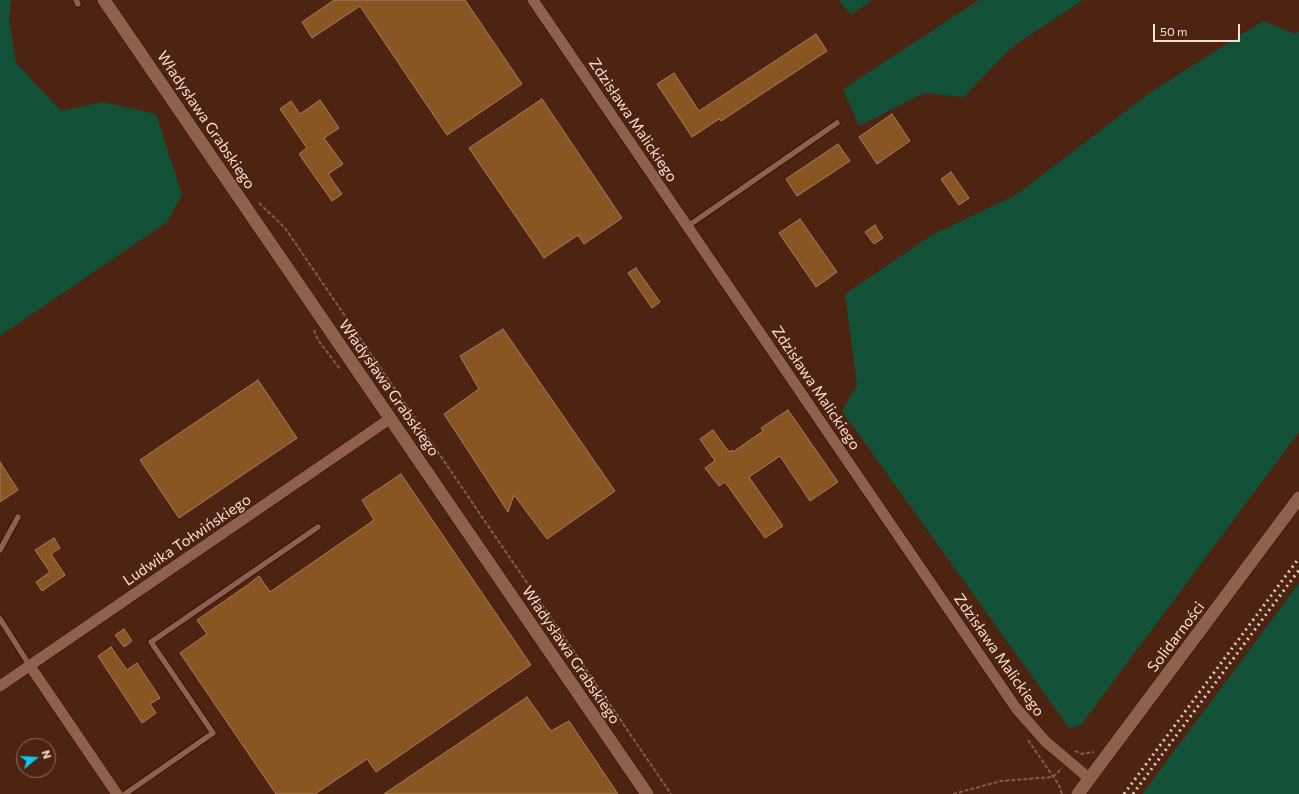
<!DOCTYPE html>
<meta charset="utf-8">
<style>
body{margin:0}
#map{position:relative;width:1299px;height:794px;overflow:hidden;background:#4d2312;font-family:Commissioner,sans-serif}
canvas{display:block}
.north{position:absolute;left:16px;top:738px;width:40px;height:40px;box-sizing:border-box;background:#4d2312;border:1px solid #926e60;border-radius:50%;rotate:72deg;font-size:11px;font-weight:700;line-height:16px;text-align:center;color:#faded4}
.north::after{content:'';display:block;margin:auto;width:14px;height:18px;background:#04cbf9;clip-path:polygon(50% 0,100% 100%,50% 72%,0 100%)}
.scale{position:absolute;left:1153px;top:24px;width:87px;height:18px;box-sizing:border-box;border:2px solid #faded4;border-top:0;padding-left:5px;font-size:12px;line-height:14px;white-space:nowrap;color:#faded4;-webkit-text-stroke:3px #4d2312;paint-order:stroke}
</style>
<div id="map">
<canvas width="1299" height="794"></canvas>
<div class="north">N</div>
<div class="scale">50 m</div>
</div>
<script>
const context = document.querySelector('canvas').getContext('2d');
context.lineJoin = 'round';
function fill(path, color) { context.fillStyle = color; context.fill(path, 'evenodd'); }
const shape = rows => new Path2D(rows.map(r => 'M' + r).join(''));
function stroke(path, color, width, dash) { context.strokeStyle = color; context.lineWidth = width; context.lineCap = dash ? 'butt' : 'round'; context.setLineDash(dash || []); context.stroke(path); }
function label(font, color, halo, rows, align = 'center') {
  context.font = font + ' Commissioner,sans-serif'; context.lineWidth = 3; context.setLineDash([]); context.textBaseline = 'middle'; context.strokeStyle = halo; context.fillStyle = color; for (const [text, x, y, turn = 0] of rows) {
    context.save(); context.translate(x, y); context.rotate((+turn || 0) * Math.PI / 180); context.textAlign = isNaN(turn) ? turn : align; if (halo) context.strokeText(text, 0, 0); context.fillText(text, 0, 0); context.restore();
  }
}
fill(shape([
 [0,0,11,0,9,19,16,63,61,111,103,102,156,114,182,195,167,222,0,336],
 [839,0,872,0,851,15],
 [979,0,1083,0,1012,47,964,97,924,93,859,126,843,89],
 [1263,21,1295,34,1299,31,1299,432,1081,725,1069,728,842,411,857,385,845,294,932,235,1016,195,1151,92],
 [1299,583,1299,794,1142,794,1239,664]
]), '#125138');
const building = shape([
 [334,0,465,0,522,84,447,135,360,6,312,38,302,22,334,0],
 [816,34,827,51,721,121,719,119,692,137,657,84,674,73,699,111,816,34],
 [542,99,622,218,584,244,578,235,544,258,469,148,542,99],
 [320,100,339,128,324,138,343,164,328,174,342,194,332,201,299,154,307,148,280,109,291,101,300,114,320,100],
 [892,114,910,141,877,164,859,137,892,114],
 [838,144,850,161,797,196,786,179,838,144],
 [951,172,969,198,959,205,941,179,951,172],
 [800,219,837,272,816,287,779,233,800,219],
 [875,225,883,238,874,244,865,232,875,225],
 [636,268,660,302,652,308,628,273,636,268],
 [503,329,615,491,547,539,514,495,508,512,444,414,479,389,460,356,503,329],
 [258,380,297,438,179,518,140,460,258,380],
 [788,410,838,482,810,501,780,456,749,477,783,526,765,538,725,482,719,486,705,468,715,461,700,439,713,430,729,452,732,450,733,452,763,431,761,428,788,410],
 [0,462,18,490,0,502,0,462],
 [401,474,531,665,376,772,367,759,315,794,276,794,180,653,207,634,197,620,249,584,259,576,270,592,374,520,362,500,401,474],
 [54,538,60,548,51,554,65,575,42,591,36,582,50,572,35,550,54,538],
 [124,629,132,641,124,647,115,635,124,629],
 [111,647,127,670,137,663,160,698,150,704,156,713,142,723,98,656,111,647],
 [527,697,551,731,569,721,618,794,384,794,527,697]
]);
fill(building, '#885523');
stroke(building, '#a77f5d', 1);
const service = shape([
 [76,0,78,4],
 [688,226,837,123],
 [0,550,18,517],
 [0,619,30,666],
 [125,794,213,733,151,642,318,527]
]);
const minor = shape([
 [533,0,1016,708,1046,742,1090,779],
 [30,666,117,794],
 [0,686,391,418]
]);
const tertiary = shape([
 [104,0,647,794],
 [1078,794,1299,498]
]);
stroke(service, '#310a00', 7);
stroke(minor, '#310a00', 12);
stroke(tertiary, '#310a00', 14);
stroke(shape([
 [259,203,285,228,671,794],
 [314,330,318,340,340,369],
 [1028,740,1059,785,1062,794],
 [1075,751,1082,754,1094,752],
 [953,794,1001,781,1053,777,1062,768]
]), '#835e4f', 2, [4, 2]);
stroke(service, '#90604e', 5.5);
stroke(minor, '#90604e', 11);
stroke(tertiary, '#90604e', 13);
stroke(shape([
 [1124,794,1299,558],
 [1133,794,1299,570]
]), '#e8cbc0', 3, [2, 4]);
label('15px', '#faded4', '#4d2312', [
 ["Władysława Grabskiego",206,120,56],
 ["Zdzisława Malickiego",633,120,56],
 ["Władysława Grabskiego",389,388,55],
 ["Zdzisława Malickiego",816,388,56],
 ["Ludwika Tołwińskiego",187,540,-34],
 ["Solidarności",1176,637,-53],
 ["Władysława Grabskiego",571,655,56],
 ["Zdzisława Malickiego",999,655,55]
]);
</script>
